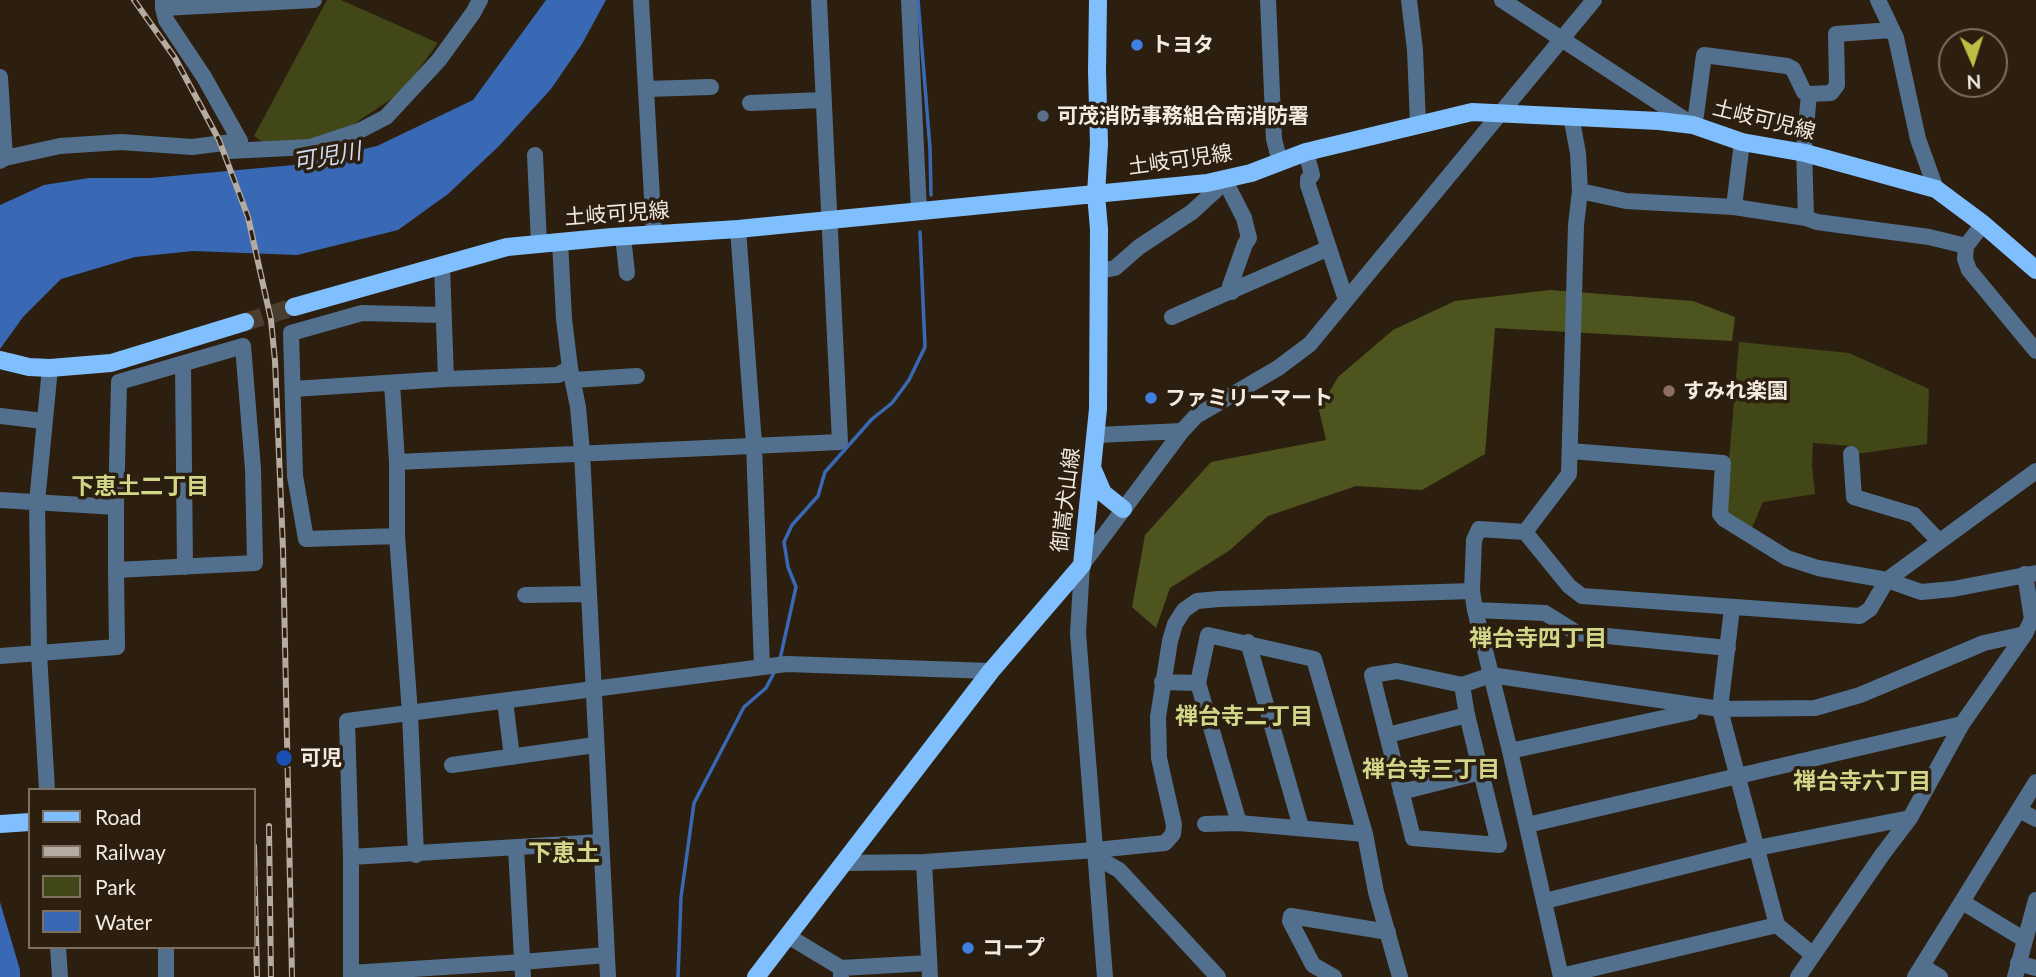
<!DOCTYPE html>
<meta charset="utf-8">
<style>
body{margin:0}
#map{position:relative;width:2036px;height:977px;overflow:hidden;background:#2c1f0f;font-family:Lato,sans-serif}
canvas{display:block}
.legend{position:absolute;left:28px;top:788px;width:228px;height:161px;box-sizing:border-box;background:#2c1f0f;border:2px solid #7c7063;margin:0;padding:9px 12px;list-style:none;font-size:21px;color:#f3eae0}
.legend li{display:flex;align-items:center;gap:14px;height:35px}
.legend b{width:35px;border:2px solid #7c7063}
.north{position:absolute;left:1938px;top:28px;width:70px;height:70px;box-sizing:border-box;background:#2c1f0f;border:2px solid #7c7063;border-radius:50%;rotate:177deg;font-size:19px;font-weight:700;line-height:28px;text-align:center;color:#f3eae0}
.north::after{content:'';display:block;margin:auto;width:24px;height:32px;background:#bcbf44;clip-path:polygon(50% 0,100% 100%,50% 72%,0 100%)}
</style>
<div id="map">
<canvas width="2036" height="977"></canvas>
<ul class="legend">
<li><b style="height:9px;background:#80bffd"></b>Road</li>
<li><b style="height:9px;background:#b6aba0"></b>Railway</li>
<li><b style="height:19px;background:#424717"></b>Park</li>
<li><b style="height:19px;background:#3969b4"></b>Water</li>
</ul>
<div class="north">N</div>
</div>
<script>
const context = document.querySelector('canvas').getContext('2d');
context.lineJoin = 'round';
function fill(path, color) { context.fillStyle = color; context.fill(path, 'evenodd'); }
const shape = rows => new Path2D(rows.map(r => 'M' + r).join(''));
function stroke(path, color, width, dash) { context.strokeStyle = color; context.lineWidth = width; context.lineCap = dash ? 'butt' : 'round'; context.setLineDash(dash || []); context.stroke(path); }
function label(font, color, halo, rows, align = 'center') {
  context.font = font + ' Lato,"Noto Sans JP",sans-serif'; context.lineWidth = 7; context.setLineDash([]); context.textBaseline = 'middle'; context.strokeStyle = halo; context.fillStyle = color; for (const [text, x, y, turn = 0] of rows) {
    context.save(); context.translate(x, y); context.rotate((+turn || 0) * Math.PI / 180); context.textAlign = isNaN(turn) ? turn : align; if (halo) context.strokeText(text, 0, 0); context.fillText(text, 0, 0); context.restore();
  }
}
fill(shape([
 [327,0,341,0,438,43,403,91,351,126,307,143,269,147,254,136],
 [1739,342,1849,353,1929,389,1927,444,1856,454,1851,446,1813,443,1812,465,1815,494,1763,502,1749,535,1724,519]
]), '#424717');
fill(shape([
 [1550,290,1693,301,1735,317,1732,341,1495,328,1485,454,1422,490,1356,486,1268,516,1230,550,1170,588,1156,628,1132,607,1145,535,1211,462,1326,440,1319,410,1338,377,1393,330,1455,301]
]), '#4e541d');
fill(shape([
 [546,0,606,0,582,44,551,89,499,146,448,194,398,230,297,255,193,251,135,257,61,279,23,317,0,349,0,205,44,185,89,178,150,178,294,165,377,146,473,100],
 [0,902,20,970,20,977,0,977]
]), '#3969b4');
stroke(shape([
 [918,0,930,148,931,195],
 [780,659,796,587,788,567,784,542,792,525,818,496,825,472,872,419,892,403,909,380,925,347,920,232],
 [678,977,681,897,694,803,744,707,766,688,776,669]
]), '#3969b4', 3.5);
stroke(shape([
 [245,322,294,307]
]), '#4a3d2e', 18, [18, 9]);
stroke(shape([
 [163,0,163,8,314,0],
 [641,0,654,234],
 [909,0,919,211],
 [1268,0,1274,139,1280,162],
 [1409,0,1415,50,1418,124],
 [1502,0,1693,125,1696,115,1704,55,1787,66,1793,69,1804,92,1809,94],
 [1878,0,1896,38,1918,139,1936,189],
 [0,77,5,158,0,161],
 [646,89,711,87],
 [750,103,822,100],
 [229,151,310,147,361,130,386,117,439,60,473,13,480,0],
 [1306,152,1312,175,1308,179,1308,185,1346,300],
 [535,155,539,244],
 [5,158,60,146,121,142,192,147,240,141,204,77,166,20,163,8],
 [1580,191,1626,201,1734,207,1806,218,1817,222,1929,237,1966,246],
 [1734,207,1742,142],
 [1806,218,1804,148,1809,94,1831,93,1837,85,1836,34,1892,30],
 [1983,224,1966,246,1965,259,1969,270,2036,351],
 [738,229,754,444,762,667],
 [623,236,627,273],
 [560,241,564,319,570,368,578,407,582,452,608,977],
 [442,266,446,379],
 [1099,271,1115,268,1139,247,1192,212,1216,190,1224,179,1244,218,1249,238,1245,244,1230,286,1232,292],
 [1172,317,1329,248],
 [183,365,185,567],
 [573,380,637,376],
 [392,383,397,462,397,536,410,713,416,855],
 [294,389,446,379,558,375,570,368],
 [0,416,43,421],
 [1097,435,1182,431],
 [1570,451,1723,463,1720,514,1724,519,1787,558,1818,568,1887,580,1921,592,1953,589,2036,573],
 [1851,454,1854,497,1914,515,1939,541],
 [397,462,840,442,819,0],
 [0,500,116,507],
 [1525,532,1569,474,1576,225,1580,191,1578,153,1571,116],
 [397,536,306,539,295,476,291,333,362,313,442,315],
 [525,595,588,594],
 [1732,608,1720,709,1724,725,1777,925,1813,955],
 [1475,610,1545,613,1577,633,1728,648],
 [1248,642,1301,827],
 [0,656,117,647,116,570,116,507,119,382,243,346,253,469,255,563,116,570],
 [1162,682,1198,683],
 [1462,685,1467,715,1499,845,1413,838,1372,675,1397,671,1462,685,1491,675,1693,705,1691,712,1510,751],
 [505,701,512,757],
 [1693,705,1720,709,1815,708,1860,695,1984,643,2025,634],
 [1388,735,1467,715],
 [452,765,595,745],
 [47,790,39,653,37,502,50,368],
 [1401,792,1481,772],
 [2019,810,2036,819],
 [1239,823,1198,683,1208,635,1314,659,1365,834,1376,892,1400,977],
 [1205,824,1239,823,1365,834],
 [1527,825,1962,724],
 [516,848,523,977],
 [351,857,601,842],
 [1096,857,1119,870,1218,977],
 [924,862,930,977],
 [844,863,924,862,1096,850,1165,843,1173,834,1174,825,1159,758,1158,717,1170,641,1175,624,1184,610,1197,601,1219,599,1472,591],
 [1545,901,1757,848,1910,818],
 [788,936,841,968,841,977],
 [2025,940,1964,903,1963,900,2036,782],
 [58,947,60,977],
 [166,947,166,977],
 [2018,963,2036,968],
 [1922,966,1940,977],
 [841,968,929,963],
 [351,973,522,962,606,955],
 [1561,976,1777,925],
 [351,977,351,857,347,721,786,664,991,671],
 [1105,977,1078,633,1082,565,1182,431,1196,416,1278,368,1310,344,1594,0],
 [1334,977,1313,965,1290,921,1291,916,1388,932],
 [1561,977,1510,751,1475,610,1472,591,1474,540,1479,529,1525,532,1569,586,1582,596,1860,616,1870,609,1887,580,2036,471],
 [1798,977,1882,855,1910,818,1962,724,2025,634,2032,619,2025,574],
 [1915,977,1963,900],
 [2015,977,2036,900]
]), '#52708d', 16);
stroke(shape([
 [294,307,507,247,612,237,738,229,1207,183,1251,173,1306,152,1472,112,1659,121,1693,125,1742,142,1805,153,1936,189,1983,224,2036,270],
 [0,360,29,367,50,368,111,363,245,322],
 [1093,470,1103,493,1123,509],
 [0,824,30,822],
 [756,977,991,671,1082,565,1098,409,1099,229,1096,194,1099,144,1097,71,1098,0]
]), '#80bffd', 18);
const rail = shape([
 [134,0,175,58,219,140,248,217,271,320,275,361,283,549,292,977],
 [269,826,271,977],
 [254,846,257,977]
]);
stroke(rail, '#b6aba0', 6);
stroke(rail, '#2c1f0f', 3.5, [10]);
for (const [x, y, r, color] of [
 [1137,45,7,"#3f7fe0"],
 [1043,116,7,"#5c6f8a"],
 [1669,391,7,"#8d6e63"],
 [1151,398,7,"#3f7fe0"],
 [284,758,9,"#1a4fb4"],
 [968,948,7,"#3f7fe0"]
]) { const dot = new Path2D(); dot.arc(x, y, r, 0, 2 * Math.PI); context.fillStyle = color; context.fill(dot); stroke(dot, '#2c1f0f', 2.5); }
label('bold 21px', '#f3eae0', '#2c1f0f', [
 ["トヨタ",1151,45],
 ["可茂消防事務組合南消防署",1057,116],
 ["すみれ楽園",1683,391],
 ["ファミリーマート",1165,398],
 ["可児",300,758],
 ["コープ",982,948]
], 'left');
label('21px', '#f3eae0', '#2c1f0f', [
 ["土岐可児線",1764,120,14],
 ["土岐可児線",1180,160,-8],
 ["土岐可児線",617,214,-4],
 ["御嵩犬山線",1066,500,-83]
]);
label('italic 23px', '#cedbf0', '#2c1f0f', [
 ["可児川",327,157,-10]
]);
label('bold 23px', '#d2d688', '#2c1f0f', [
 ["下恵土二丁目",140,487],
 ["禅台寺四丁目",1538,639],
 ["禅台寺二丁目",1244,717],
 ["禅台寺三丁目",1431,770],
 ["禅台寺六丁目",1862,782]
]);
label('bold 24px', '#d2d688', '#2c1f0f', [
 ["下恵土",564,853]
]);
</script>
